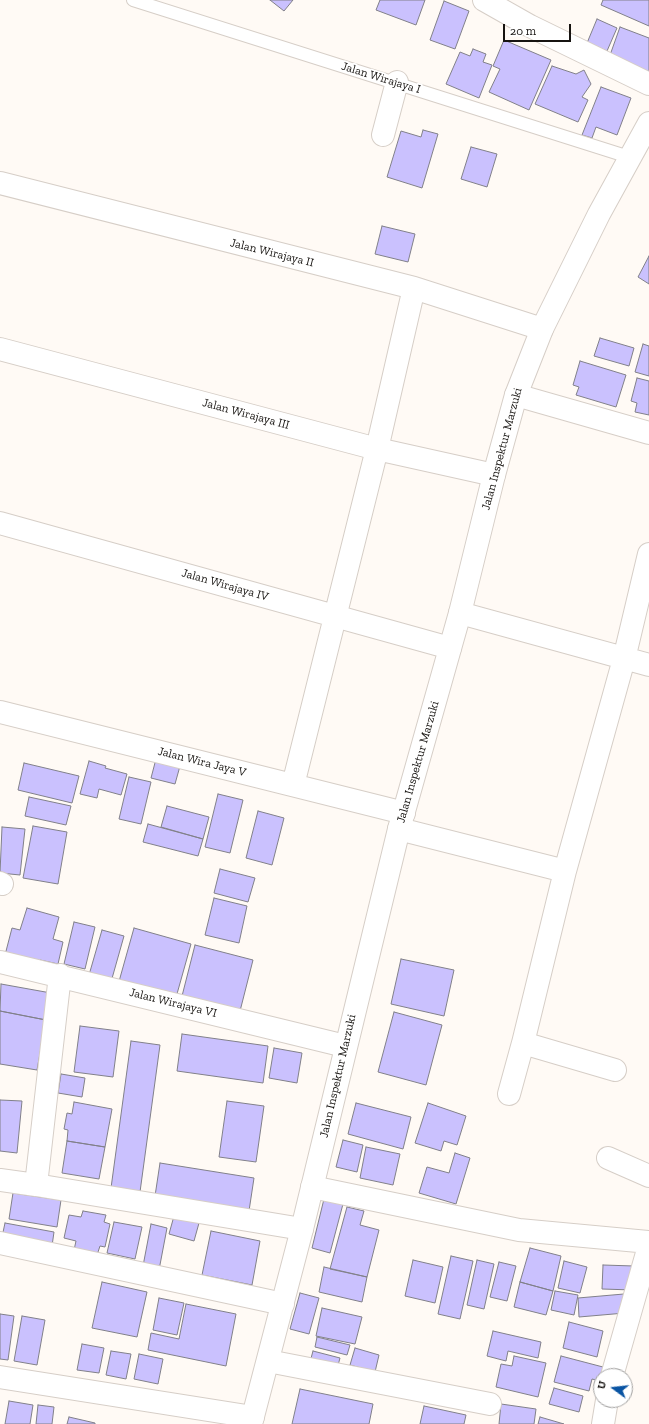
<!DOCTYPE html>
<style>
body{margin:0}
#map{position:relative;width:649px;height:1424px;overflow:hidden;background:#fffaf5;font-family:"Zilla Slab",serif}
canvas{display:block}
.north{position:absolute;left:593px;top:1368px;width:40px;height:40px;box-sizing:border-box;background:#fff;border:1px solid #a2a1a0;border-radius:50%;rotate:285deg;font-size:11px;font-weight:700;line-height:16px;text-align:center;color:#171411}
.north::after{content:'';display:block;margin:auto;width:14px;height:18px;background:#0954a3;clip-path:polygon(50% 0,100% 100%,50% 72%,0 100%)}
.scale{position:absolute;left:503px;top:24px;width:68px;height:18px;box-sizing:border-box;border:2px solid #171411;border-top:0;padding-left:5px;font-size:12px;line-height:14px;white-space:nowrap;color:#171411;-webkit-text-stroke:3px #fff;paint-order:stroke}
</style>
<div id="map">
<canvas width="649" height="1424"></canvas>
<div class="north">U</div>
<div class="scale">20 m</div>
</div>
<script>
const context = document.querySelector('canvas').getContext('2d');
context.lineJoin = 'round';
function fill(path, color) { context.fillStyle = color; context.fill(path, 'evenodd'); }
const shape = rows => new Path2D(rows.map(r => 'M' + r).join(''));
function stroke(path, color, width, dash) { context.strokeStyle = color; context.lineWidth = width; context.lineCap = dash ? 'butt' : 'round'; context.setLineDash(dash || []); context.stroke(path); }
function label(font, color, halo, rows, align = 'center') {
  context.font = font + ' "Zilla Slab",serif'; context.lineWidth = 3.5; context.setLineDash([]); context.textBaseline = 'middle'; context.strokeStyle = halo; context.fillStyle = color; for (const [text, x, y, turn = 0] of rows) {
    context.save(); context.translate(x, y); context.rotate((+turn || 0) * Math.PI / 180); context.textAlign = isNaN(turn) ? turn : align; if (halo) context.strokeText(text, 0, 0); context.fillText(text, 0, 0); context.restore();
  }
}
const building = shape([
 [270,0,293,0,284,11,270,0],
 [380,0,425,0,416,25,376,10,380,0],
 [603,0,649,0,649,26,601,5,603,0],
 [444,1,469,11,455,49,430,40,444,1],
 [597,19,617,28,607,51,587,43,597,19],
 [620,27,649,38,649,73,609,58,620,27],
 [504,40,551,60,529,110,489,92,500,69,493,66,504,40],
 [473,49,486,54,483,62,492,65,479,98,446,84,460,52,470,56,473,49],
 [552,66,576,74,584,70,591,84,582,97,588,100,578,122,535,104,552,66],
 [601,87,631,98,617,135,596,127,592,138,582,135,601,87],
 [423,130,438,134,422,188,387,177,401,131,421,137,423,130],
 [471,147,497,154,487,187,461,179,471,147],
 [382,226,415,234,408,262,375,254,382,226],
 [649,256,649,284,638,277,649,256],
 [600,338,634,348,629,366,594,356,600,338],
 [643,344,649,346,649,376,635,372,643,344],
 [580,361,626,375,616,407,576,395,579,387,573,385,580,361],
 [637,378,649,381,649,415,635,412,637,403,631,401,637,378],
 [156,759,180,766,175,784,151,778,156,759],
 [89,761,106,766,105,768,127,774,121,795,99,789,97,798,80,794,89,761],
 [24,763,79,776,72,803,18,790,24,763],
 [129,777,151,782,141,824,119,819,129,777],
 [218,794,243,800,230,853,205,847,218,794],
 [29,797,71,806,66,825,25,816,29,797],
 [167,806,209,817,203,839,161,827,167,806],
 [258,811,284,818,272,865,246,858,258,811],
 [148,824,203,839,198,856,143,842,148,824],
 [33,826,67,832,58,884,23,878,33,826],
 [2,827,25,829,20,875,0,873,2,827],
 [220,869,255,878,248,902,214,893,220,869],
 [214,898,247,906,239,943,205,935,214,898],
 [27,908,59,917,53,939,63,942,58,964,40,960,39,964,5,955,12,928,20,930,27,908],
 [74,922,95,927,85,969,64,964,74,922],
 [134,928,191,944,175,1001,118,985,134,928],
 [102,930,124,936,111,982,89,975,102,930],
 [195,945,253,960,239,1015,181,1000,195,945],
 [401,959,454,970,444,1016,391,1004,401,959],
 [1,984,51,993,46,1020,0,1011,1,984],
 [0,1011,46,1020,37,1070,0,1064,0,1011],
 [394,1012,442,1025,426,1085,378,1072,394,1012],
 [80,1026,119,1031,113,1077,74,1072,80,1026],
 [182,1034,268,1046,263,1083,177,1071,182,1034],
 [131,1041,160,1045,140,1192,111,1188,131,1041],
 [274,1048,302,1053,297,1083,269,1078,274,1048],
 [61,1074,85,1078,82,1097,58,1093,61,1074],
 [0,1100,22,1101,17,1153,0,1151,0,1100],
 [227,1101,264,1106,256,1162,219,1157,227,1101],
 [74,1102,112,1109,105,1147,67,1141,68,1130,64,1129,67,1113,72,1114,74,1102],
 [356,1103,411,1117,403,1149,348,1134,356,1103],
 [428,1103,466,1116,457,1145,444,1141,441,1151,415,1143,428,1103],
 [343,1140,363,1145,357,1172,336,1167,343,1140],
 [67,1141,105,1147,99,1179,62,1173,67,1141],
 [366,1147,400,1154,393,1185,360,1178,366,1147],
 [455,1153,470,1158,456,1204,419,1193,427,1167,449,1173,455,1153],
 [160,1163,254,1178,249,1211,155,1196,160,1163],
 [13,1193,61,1200,57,1227,9,1219,13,1193],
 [324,1199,343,1204,330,1253,312,1248,324,1199],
 [347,1207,364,1211,360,1225,379,1230,367,1277,330,1269,347,1207],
 [83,1211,106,1215,104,1222,110,1224,105,1247,100,1246,97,1255,74,1250,76,1241,64,1238,69,1215,81,1217,83,1211],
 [174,1216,199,1223,194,1241,169,1234,174,1216],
 [114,1222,142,1227,135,1259,107,1253,114,1222],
 [5,1223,54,1232,52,1246,2,1237,5,1223],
 [151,1224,167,1228,159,1270,143,1266,151,1224],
 [211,1231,260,1241,252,1285,202,1275,211,1231],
 [530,1248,561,1256,553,1291,520,1282,530,1248],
 [451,1256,473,1261,460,1319,438,1314,451,1256],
 [413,1260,443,1267,435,1303,405,1296,413,1260],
 [477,1260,494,1264,484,1309,467,1305,477,1260],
 [564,1261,587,1267,580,1293,558,1288,564,1261],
 [499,1262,516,1266,507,1301,490,1297,499,1262],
 [603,1265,634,1266,633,1290,602,1289,603,1265],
 [324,1267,367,1277,362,1302,319,1292,324,1267],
 [102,1282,147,1292,137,1337,92,1328,102,1282],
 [520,1282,553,1291,546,1315,514,1307,520,1282],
 [555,1291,578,1295,574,1315,551,1310,555,1291],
 [300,1293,319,1298,309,1334,290,1329,300,1293],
 [624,1294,625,1313,579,1317,578,1298,624,1294],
 [159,1298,184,1303,177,1335,153,1330,159,1298],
 [186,1304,236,1314,226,1366,148,1350,151,1333,179,1339,186,1304],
 [322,1308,362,1317,355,1344,316,1336,322,1308],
 [0,1314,14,1316,8,1360,0,1359,0,1314],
 [22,1316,45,1320,37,1365,14,1361,22,1316],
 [569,1322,603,1331,597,1357,563,1348,569,1322],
 [493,1331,541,1342,538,1358,508,1351,506,1361,487,1356,493,1331],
 [317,1337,350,1345,347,1355,315,1347,317,1337],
 [82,1344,104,1348,99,1373,77,1370,82,1344],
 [355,1348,379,1355,375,1372,350,1365,355,1348],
 [111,1351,131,1354,126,1379,106,1375,111,1351],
 [313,1351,340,1358,337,1369,310,1362,313,1351],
 [139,1354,163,1359,158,1384,134,1379,139,1354],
 [514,1356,546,1363,538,1397,496,1387,501,1364,512,1366,514,1356],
 [561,1356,603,1367,600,1381,592,1379,589,1391,554,1382,561,1356],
 [554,1388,583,1396,579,1412,549,1404,554,1388],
 [300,1389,373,1404,369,1424,292,1424,300,1389],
 [9,1401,33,1405,30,1424,5,1424,9,1401],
 [501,1404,536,1409,534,1424,499,1424,501,1404],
 [38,1405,54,1407,52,1424,36,1424,38,1405],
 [424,1406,466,1415,464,1424,420,1424,424,1406],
 [69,1417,95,1423,95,1424,67,1424,69,1417],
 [540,1417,564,1424,538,1424,540,1417]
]);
fill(building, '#cac1fe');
stroke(building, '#818089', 1);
const service = shape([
 [133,0,629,157]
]);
const minor = shape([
 [484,0,530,26,649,84],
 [383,135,397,82],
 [0,183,414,288,542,329],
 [0,349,377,449,494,475],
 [516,395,649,433],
 [0,523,450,648],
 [460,613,649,665],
 [0,712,404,813],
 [293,785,377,449,414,288],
 [399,829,565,871],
 [0,883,2,884],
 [0,962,345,1046],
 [60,975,36,1185,302,1229],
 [615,1070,523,1043,565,871,624,659,649,554],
 [509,1094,523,1043],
 [608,1158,649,1176],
 [0,1180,36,1185],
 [312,1187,519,1230,649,1242],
 [0,1243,283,1304],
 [268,1361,490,1404],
 [612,1376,649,1246],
 [0,1377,253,1417],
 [603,1424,607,1400]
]);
const tertiary = shape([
 [251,1424,302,1229,399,829,460,613,494,475,516,395,542,329,599,214,649,123]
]);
stroke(service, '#d6cec7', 14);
stroke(minor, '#d6cec7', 24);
stroke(tertiary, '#d6cec7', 24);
stroke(service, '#fff', 12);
stroke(minor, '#fff', 22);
stroke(tertiary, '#fff', 22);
label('12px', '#171411', '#fff', [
 ["Jalan Wirajaya I",381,78,17],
 ["Jalan Wirajaya II",272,253,14],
 ["Jalan Wirajaya III",246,414,15],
 ["Jalan Inspektur Marzuki",502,449,-75],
 ["Jalan Wirajaya IV",225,585,16],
 ["Jalan Wira Jaya V",202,762,14],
 ["Jalan Inspektur Marzuki",418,762,-74],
 ["Jalan Wirajaya VI",173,1003,14],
 ["Jalan Inspektur Marzuki",338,1076,-77]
]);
</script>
